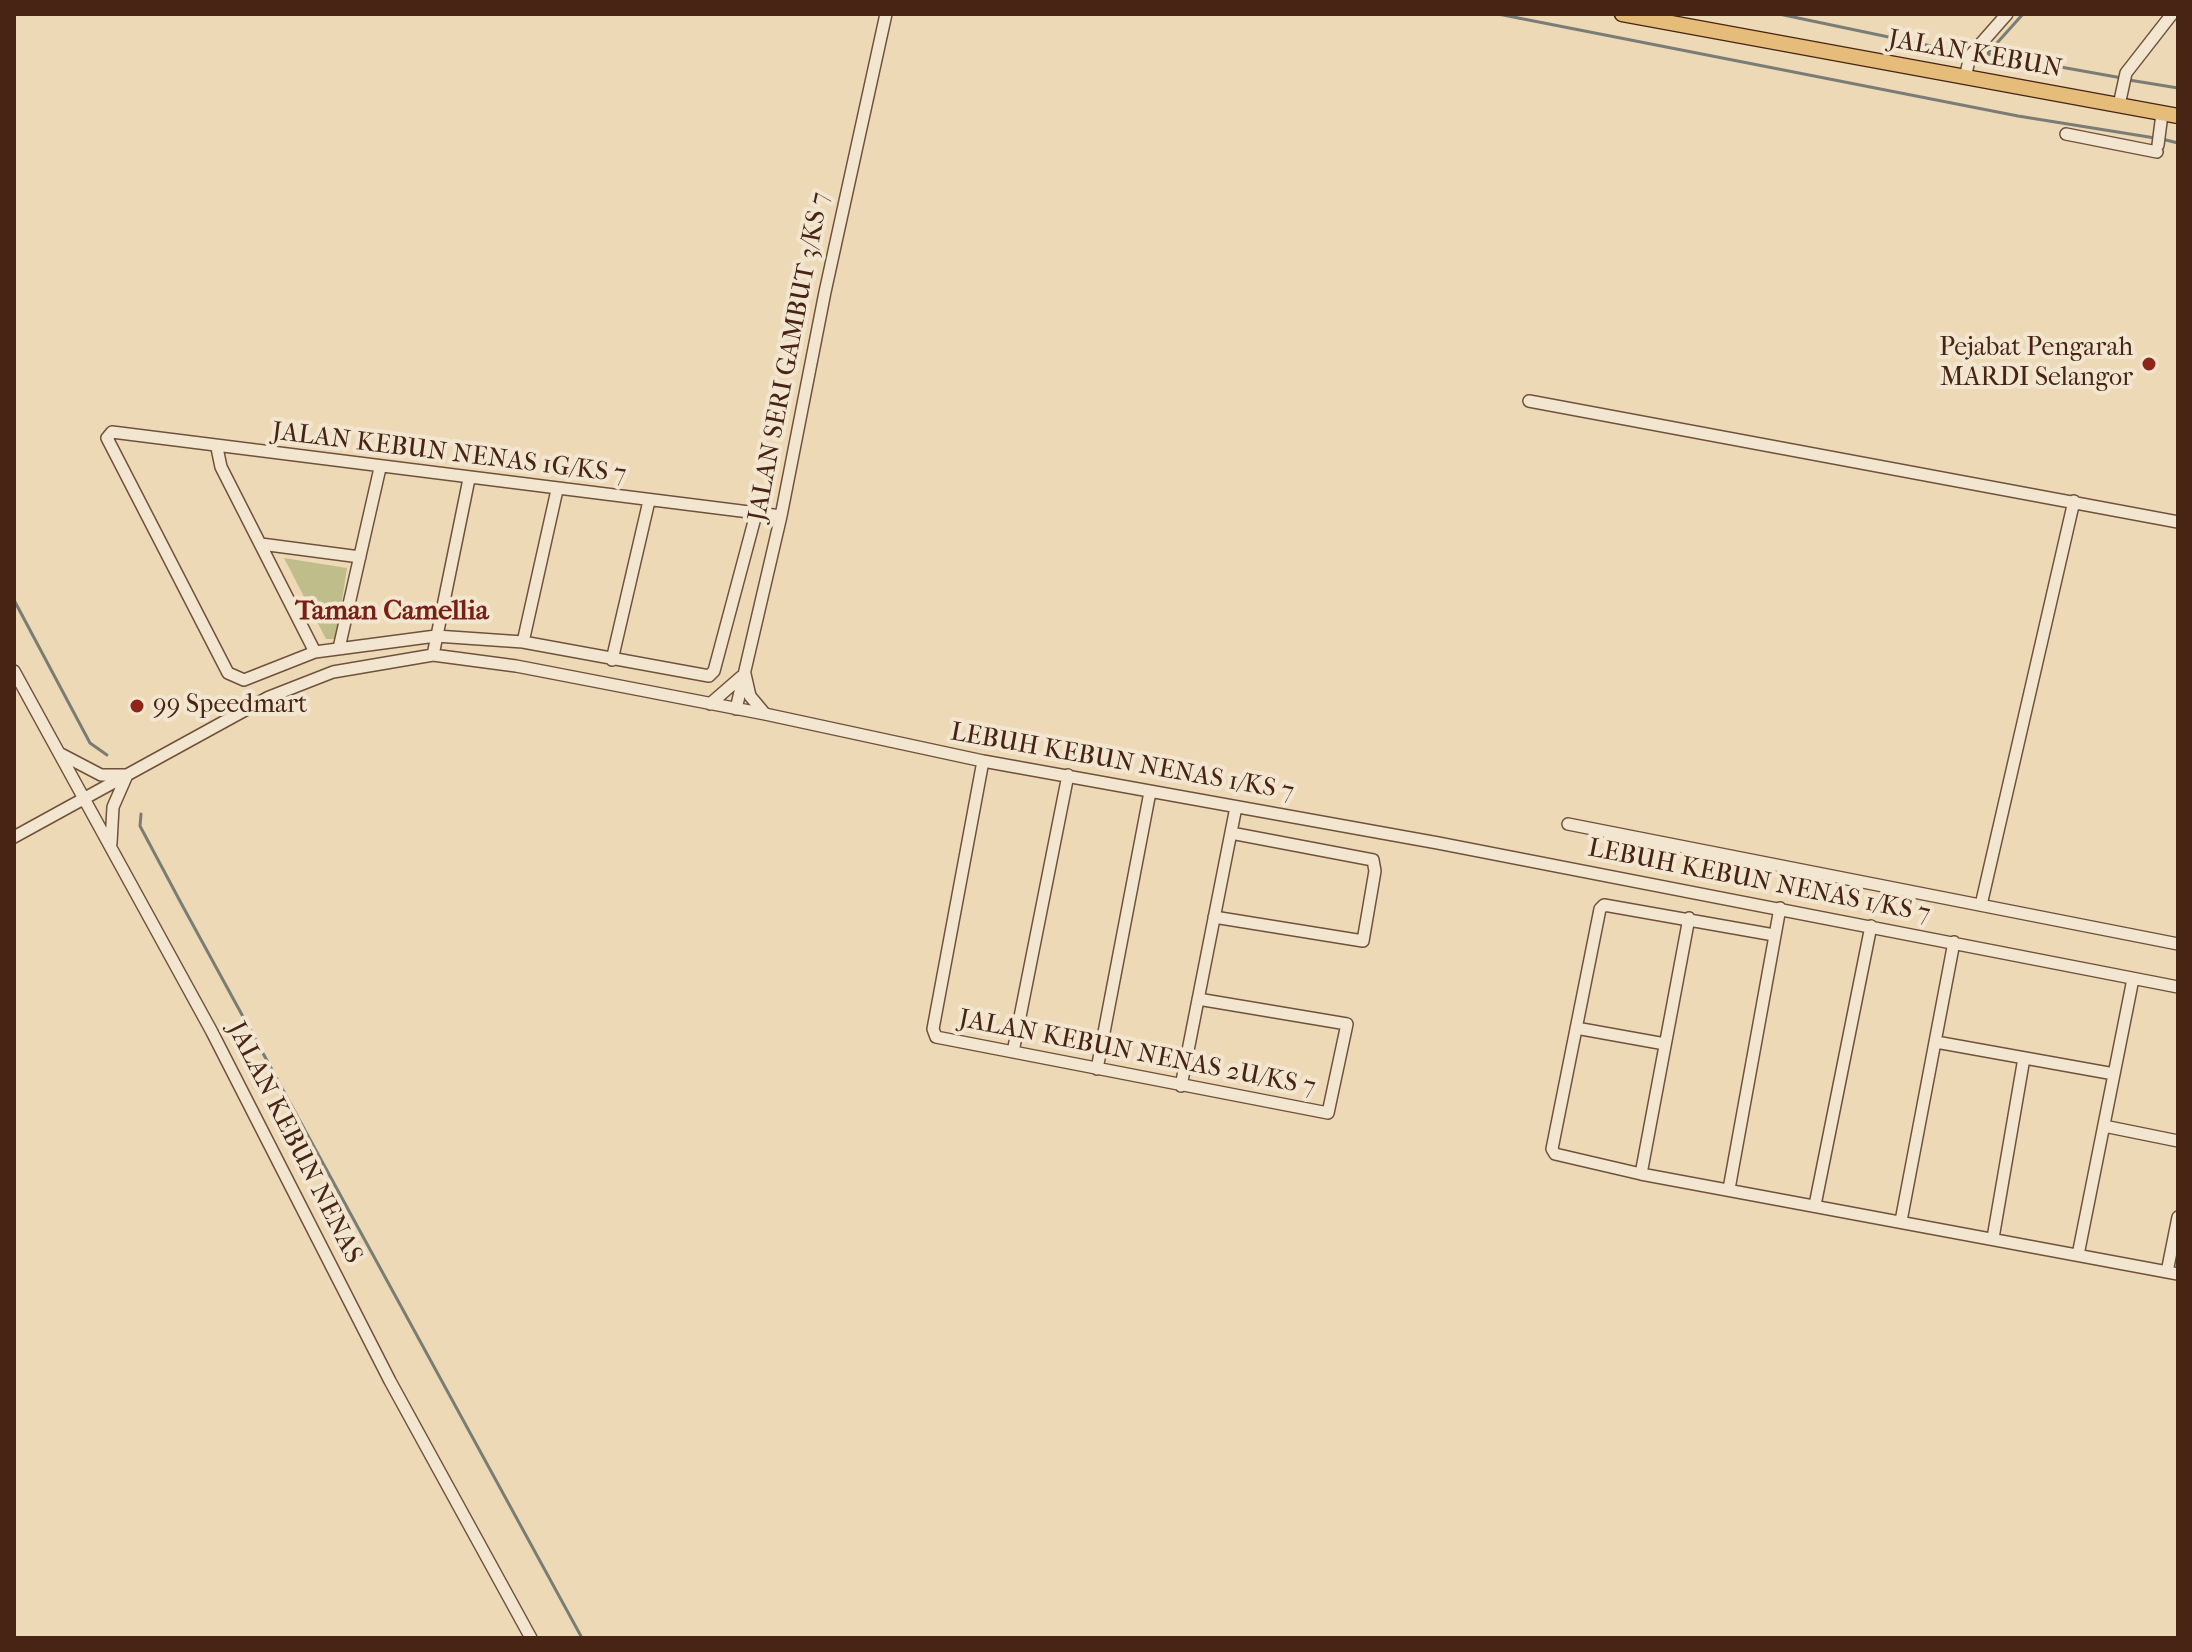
<!DOCTYPE html>
<style>
body{margin:0}
#map{position:relative;width:2192px;height:1652px;overflow:hidden;background:#edd9b6;font-family:"IM FELL French Canon",serif}
canvas{display:block}
.frame{position:absolute;inset:0;border:16px solid #472414;pointer-events:none}
</style>
<div id="map">
<canvas width="2192" height="1652"></canvas>
<div class="frame"></div>
</div>
<script>
const context = document.querySelector('canvas').getContext('2d');
context.lineJoin = 'round';
function fill(path, color) { context.fillStyle = color; context.fill(path, 'evenodd'); }
const shape = rows => new Path2D(rows.map(r => 'M' + r).join(''));
function stroke(path, color, width, dash) { context.strokeStyle = color; context.lineWidth = width; context.lineCap = dash ? 'butt' : 'round'; context.setLineDash(dash || []); context.stroke(path); }
function label(font, color, halo, rows, align = 'center') {
  context.font = font + ' "IM FELL French Canon",serif'; context.lineWidth = 8; context.setLineDash([]); context.textBaseline = 'middle'; context.strokeStyle = halo; context.fillStyle = color; for (const [text, x, y, turn = 0] of rows) {
    context.save(); context.translate(x, y); context.rotate((+turn || 0) * Math.PI / 180); context.textAlign = isNaN(turn) ? turn : align; if (halo) context.strokeText(text, 0, 0); context.fillText(text, 0, 0); context.restore();
  }
}
fill(shape([
 [284,558,347,568,336,639,326,639]
]), '#bfbd89');
stroke(shape([
 [1498,14,2018,116,2155,138],
 [1779,14,1960,52],
 [1988,53,2023,14],
 [1988,54,2122,78],
 [2129,80,2178,88],
 [2162,139,2178,143],
 [14,600,90,743,107,755],
 [141,814,140,826,181,903,582,1638]
]), '#797d76', 3);
const minor = shape([
 [1965,78,1970,56,2007,14],
 [2119,105,2126,73,2172,14],
 [2066,134,2157,152],
 [2158,145,2162,114],
 [1529,401,2178,522],
 [217,448,221,467,315,652],
 [756,514,714,671,709,676,523,642,436,636,315,652,244,680,228,673,107,438,112,432,781,516],
 [261,544,360,557],
 [523,642,557,490],
 [339,648,380,468],
 [433,655,469,479],
 [612,660,649,501],
 [14,671,212,1032,390,1381,531,1638],
 [745,674,750,696,765,714],
 [710,704,741,677],
 [736,709,781,516,825,292,886,14],
 [59,753,101,775,124,775],
 [983,761,933,1029,936,1037,1328,1113,1347,1024,1198,999],
 [1568,824,2178,944],
 [14,837,269,697,333,672,433,655,516,666,765,714,983,761,1438,843,2178,987],
 [111,843,113,807,127,775],
 [1981,905,2074,501],
 [1214,917,1363,941,1375,871,1373,860,1231,833],
 [1774,935,1604,905,1600,909,1552,1149,1555,1154,1641,1174,2178,1274],
 [1576,1028,1665,1044],
 [1936,1042,2114,1074],
 [1013,1052,1068,775],
 [1097,1069,1150,792],
 [1181,1086,1236,807],
 [2104,1126,2178,1141],
 [1641,1174,1689,918],
 [1729,1189,1780,908],
 [1815,1205,1871,926],
 [1901,1221,1954,942],
 [1993,1238,2024,1058],
 [2078,1255,2133,979],
 [2167,1272,2178,1217]
]);
const major = shape([
 [1622,14,2178,116]
]);
stroke(minor, '#70513c', 14);
stroke(major, '#472414', 17);
stroke(minor, '#f3e6d0', 11);
stroke(major, '#e6bc7b', 14);
for (const [x, y, r, color] of [
 [2149,364,8,"#8f2418"],
 [137,706,8,"#8f2418"]
]) { const dot = new Path2D(); dot.arc(x, y, r, 0, 2 * Math.PI); context.fillStyle = color; context.fill(dot); stroke(dot, '#f3e6d0', 3); }
label('26px', '#472414', '#f3e6d0', [
 ["JALAN KEBUN",1975,55,10],
 ["JALAN SERI GAMBUT 3/KS 7",790,357,-79],
 ["JALAN KEBUN NENAS 1G/KS 7",449,454,7],
 ["LEBUH KEBUN NENAS 1/KS 7",1122,763,10],
 ["LEBUH KEBUN NENAS 1/KS 7",1759,882,11],
 ["JALAN KEBUN NENAS 2U/KS 7",1137,1054,11],
 ["JALAN KEBUN NENAS",294,1143,63]
]);
label('26px', '#472414', '#f3e6d0', [
 ["Pejabat Pengarah",2133,349],
 ["MARDI Selangor",2133,379],
 ["99 Speedmart",153,706,"left"]
], 'right');
label('bold 28px', '#7a1f14', '#f3e6d0', [
 ["Taman Camellia",392,612]
]);
</script>
